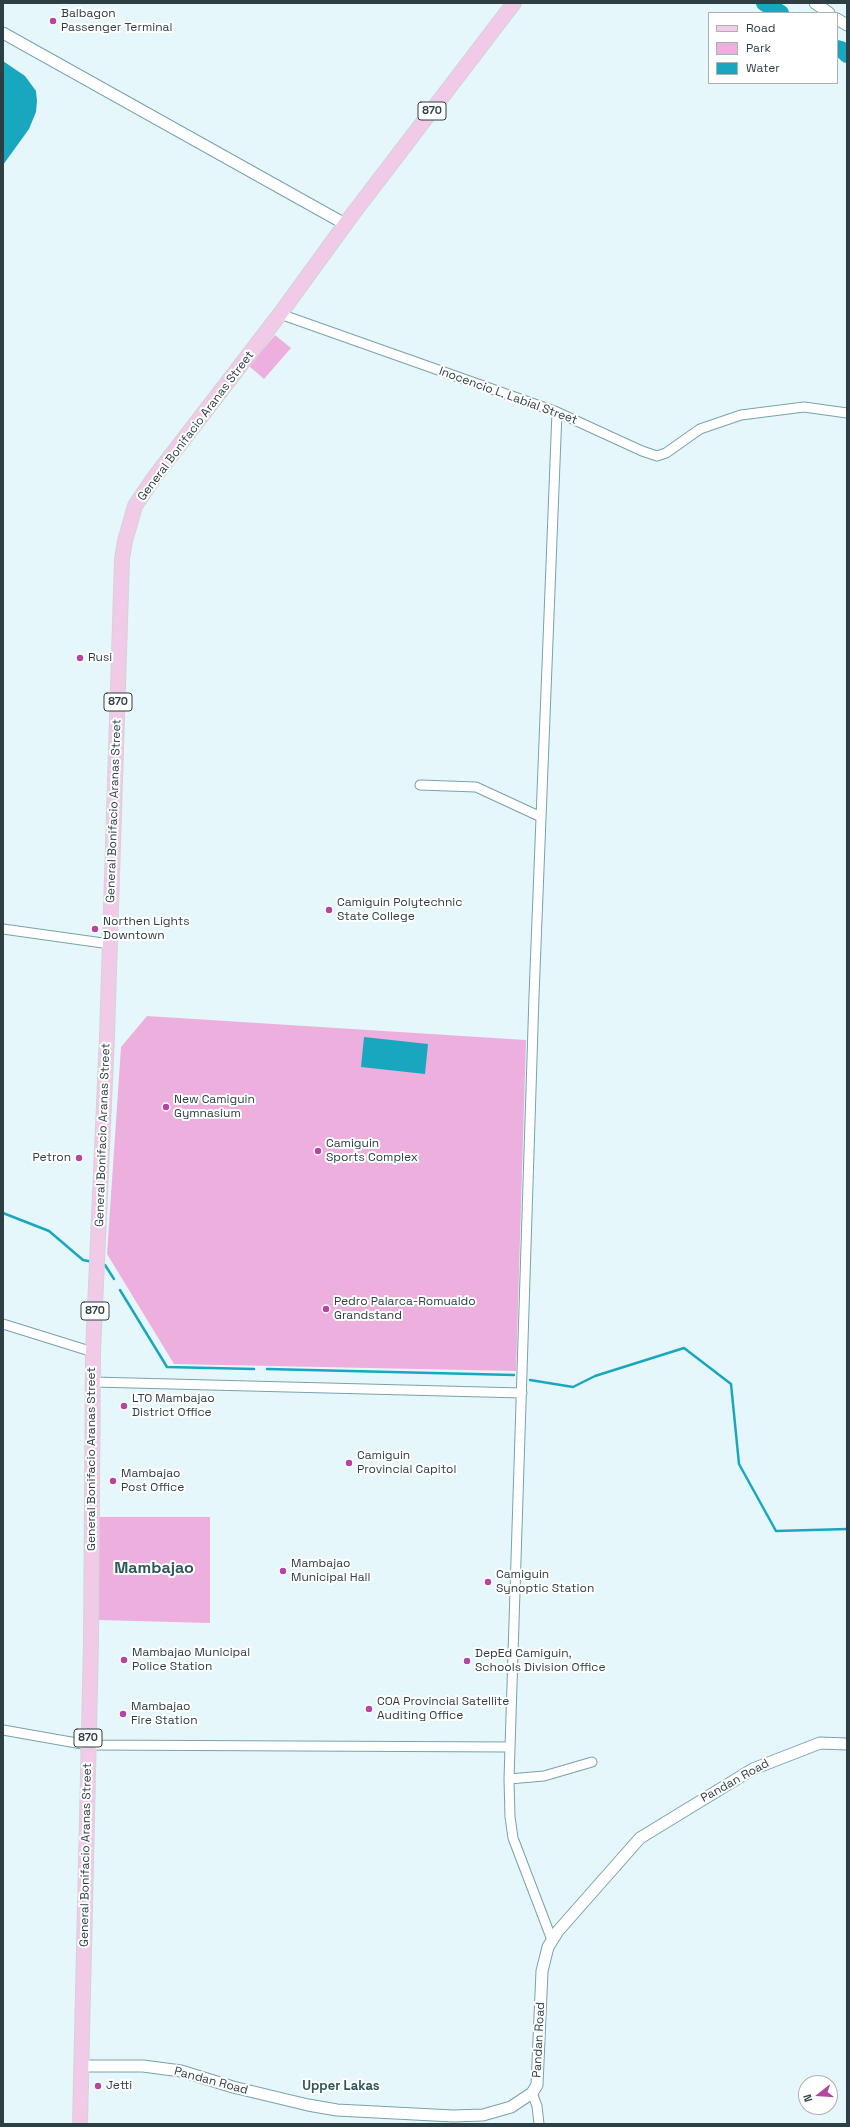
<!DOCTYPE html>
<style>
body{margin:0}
#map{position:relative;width:850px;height:2127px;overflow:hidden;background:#e6f7fb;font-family:"Space Grotesk",sans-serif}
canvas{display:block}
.frame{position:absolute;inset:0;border:4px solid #2d3f43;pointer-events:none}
.legend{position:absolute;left:708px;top:12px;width:130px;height:72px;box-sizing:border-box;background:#fff;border:1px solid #abb2b4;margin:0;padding:5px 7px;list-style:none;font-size:12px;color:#2d3f43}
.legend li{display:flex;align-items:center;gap:8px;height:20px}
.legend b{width:20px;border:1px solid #abb2b4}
.north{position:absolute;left:798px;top:2075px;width:40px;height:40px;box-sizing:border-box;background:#fff;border:1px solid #abb2b4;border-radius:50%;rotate:253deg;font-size:11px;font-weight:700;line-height:16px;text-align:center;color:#2d3f43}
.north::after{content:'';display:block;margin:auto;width:14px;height:18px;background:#b545a1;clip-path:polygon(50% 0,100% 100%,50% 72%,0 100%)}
</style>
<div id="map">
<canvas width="850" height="2127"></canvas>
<div class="frame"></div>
<ul class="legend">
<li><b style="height:5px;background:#f1cae8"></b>Road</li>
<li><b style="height:11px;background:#edb0de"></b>Park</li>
<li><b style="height:11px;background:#19a7bf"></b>Water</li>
</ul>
<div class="north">N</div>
</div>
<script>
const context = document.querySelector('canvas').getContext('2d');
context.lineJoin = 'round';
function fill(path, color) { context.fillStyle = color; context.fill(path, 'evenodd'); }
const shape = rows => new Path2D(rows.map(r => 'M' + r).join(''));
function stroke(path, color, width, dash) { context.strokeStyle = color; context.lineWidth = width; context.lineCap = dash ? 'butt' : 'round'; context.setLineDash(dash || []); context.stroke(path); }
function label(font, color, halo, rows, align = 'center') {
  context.font = font + ' "Space Grotesk",sans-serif'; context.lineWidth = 4; context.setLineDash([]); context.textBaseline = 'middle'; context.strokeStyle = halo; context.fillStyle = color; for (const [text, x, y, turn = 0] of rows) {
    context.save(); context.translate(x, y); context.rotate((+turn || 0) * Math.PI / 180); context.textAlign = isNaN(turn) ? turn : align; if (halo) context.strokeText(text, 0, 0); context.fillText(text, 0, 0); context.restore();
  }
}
fill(shape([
 [275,335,291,348,264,379,249,366],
 [147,1016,526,1040,516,1371,174,1364,107,1254,121,1047],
 [99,1517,210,1517,210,1623,98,1620]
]), '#edb0de');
fill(shape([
 [3,61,25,76,36,91,37,101,36,112,29,129,3,165],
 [364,1037,428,1044,425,1074,361,1067]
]), '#19a7bf');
stroke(shape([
 [3,1213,49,1231,83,1260,93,1262],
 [102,1265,105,1265,114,1279],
 [120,1290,167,1367,254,1369],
 [267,1369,514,1375],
 [530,1380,573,1387,595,1376,684,1348,731,1384,739,1464,776,1531,847,1529]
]), '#19a7bf', 2.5);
stroke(shape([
 [764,3,781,13],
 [837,48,841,49,847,55]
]), '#19a7bf', 16);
const minor = shape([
 [280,314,557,412,642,451,657,456,666,453,700,429,741,415,804,407,847,413],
 [420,785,476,787,541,817],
 [3,929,110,944],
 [3,1324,93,1352],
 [93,1382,522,1393],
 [3,1730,88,1745,510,1747],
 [509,1779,544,1776,592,1762],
 [552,1940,513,1838,510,1817,509,1779,534,996,557,412],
 [532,2093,537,2106,539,2124]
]);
const tertiary = shape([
 [815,3,829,13],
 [837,19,847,25],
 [3,33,345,224],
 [81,2066,143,2066,181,2071,233,2087,308,2105,337,2110,453,2116,483,2115,511,2107,532,2093,537,2085,542,1971,548,1947,558,1931,640,1838,753,1769,820,1743,847,1744]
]);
const primary = shape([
 [80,2124,91,1643,93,1352,107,1036,122,559,125,541,135,506,153,479,280,314,349,219,514,3]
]);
stroke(minor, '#78a2ac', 11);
stroke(tertiary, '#78a2ac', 13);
stroke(primary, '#d1d5d6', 16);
stroke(minor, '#fff', 9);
stroke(tertiary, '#fff', 11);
stroke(primary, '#f1cae8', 14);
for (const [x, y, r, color] of [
 [53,21,4,"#b545a1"],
 [80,658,4,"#b545a1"],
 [329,910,4,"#b545a1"],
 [95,929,4,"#b545a1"],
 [166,1107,4,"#b545a1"],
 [318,1151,4,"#b545a1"],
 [79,1158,4,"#b545a1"],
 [326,1309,4,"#b545a1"],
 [124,1406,4,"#b545a1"],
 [349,1463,4,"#b545a1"],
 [113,1481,4,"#b545a1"],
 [283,1571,4,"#b545a1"],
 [488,1582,4,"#b545a1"],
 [124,1660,4,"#b545a1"],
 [467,1661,4,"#b545a1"],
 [369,1709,4,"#b545a1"],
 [123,1714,4,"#b545a1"],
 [98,2086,4,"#b545a1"]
]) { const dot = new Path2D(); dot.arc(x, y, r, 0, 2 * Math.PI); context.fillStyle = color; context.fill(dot); stroke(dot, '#fff', 1.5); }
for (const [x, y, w] of [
 [432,111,28],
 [118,702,28],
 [95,1311,28],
 [88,1738,28]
]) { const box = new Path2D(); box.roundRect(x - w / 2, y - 9, w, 18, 3); context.fillStyle = '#fff'; context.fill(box); stroke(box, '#2d3f43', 1); }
label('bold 11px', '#2d3f43', null, [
 ["870",432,111],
 ["870",118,702],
 ["870",95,1311],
 ["870",88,1738]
]);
label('12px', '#2d3f43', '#fff', [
 ["Balbagon",61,14],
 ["Passenger Terminal",61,28],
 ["Rusi",88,658],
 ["Camiguin Polytechnic",337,903],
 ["State College",337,917],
 ["Northen Lights",103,922],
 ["Downtown",103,936],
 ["New Camiguin",174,1100],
 ["Gymnasium",174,1114],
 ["Camiguin",326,1144],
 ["Sports Complex",326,1158],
 ["Petron",71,1158,"right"],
 ["Pedro Palarca-Romualdo",334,1302],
 ["Grandstand",334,1316],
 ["LTO Mambajao",132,1399],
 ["District Office",132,1413],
 ["Camiguin",357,1456],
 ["Provincial Capitol",357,1470],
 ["Mambajao",121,1474],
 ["Post Office",121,1488],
 ["Mambajao",291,1564],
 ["Municipal Hall",291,1578],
 ["Camiguin",496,1575],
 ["Synoptic Station",496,1589],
 ["Mambajao Municipal",132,1653],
 ["Police Station",132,1667],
 ["DepEd Camiguin,",475,1654],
 ["Schools Division Office",475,1668],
 ["COA Provincial Satellite",377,1702],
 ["Auditing Office",377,1716],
 ["Mambajao",131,1707],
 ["Fire Station",131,1721],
 ["Jetti",106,2086]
], 'left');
label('12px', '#2d3f43', '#fff', [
 ["Inocencio L. Labial Street",508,396,20],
 ["General Bonifacio Aranas Street",196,426,-53],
 ["General Bonifacio Aranas Street",114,811,-88],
 ["General Bonifacio Aranas Street",103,1135,-88],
 ["General Bonifacio Aranas Street",92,1459,-90],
 ["Pandan Road",735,1781,-29],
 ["General Bonifacio Aranas Street",86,1855,-89],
 ["Pandan Road",539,2040,-87],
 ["Pandan Road",211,2081,15]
]);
label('bold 13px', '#2e565f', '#fff', [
 ["Upper Lakas",341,2086]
]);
label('bold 16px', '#2e565f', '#fff', [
 ["Mambajao",154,1569]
]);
</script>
